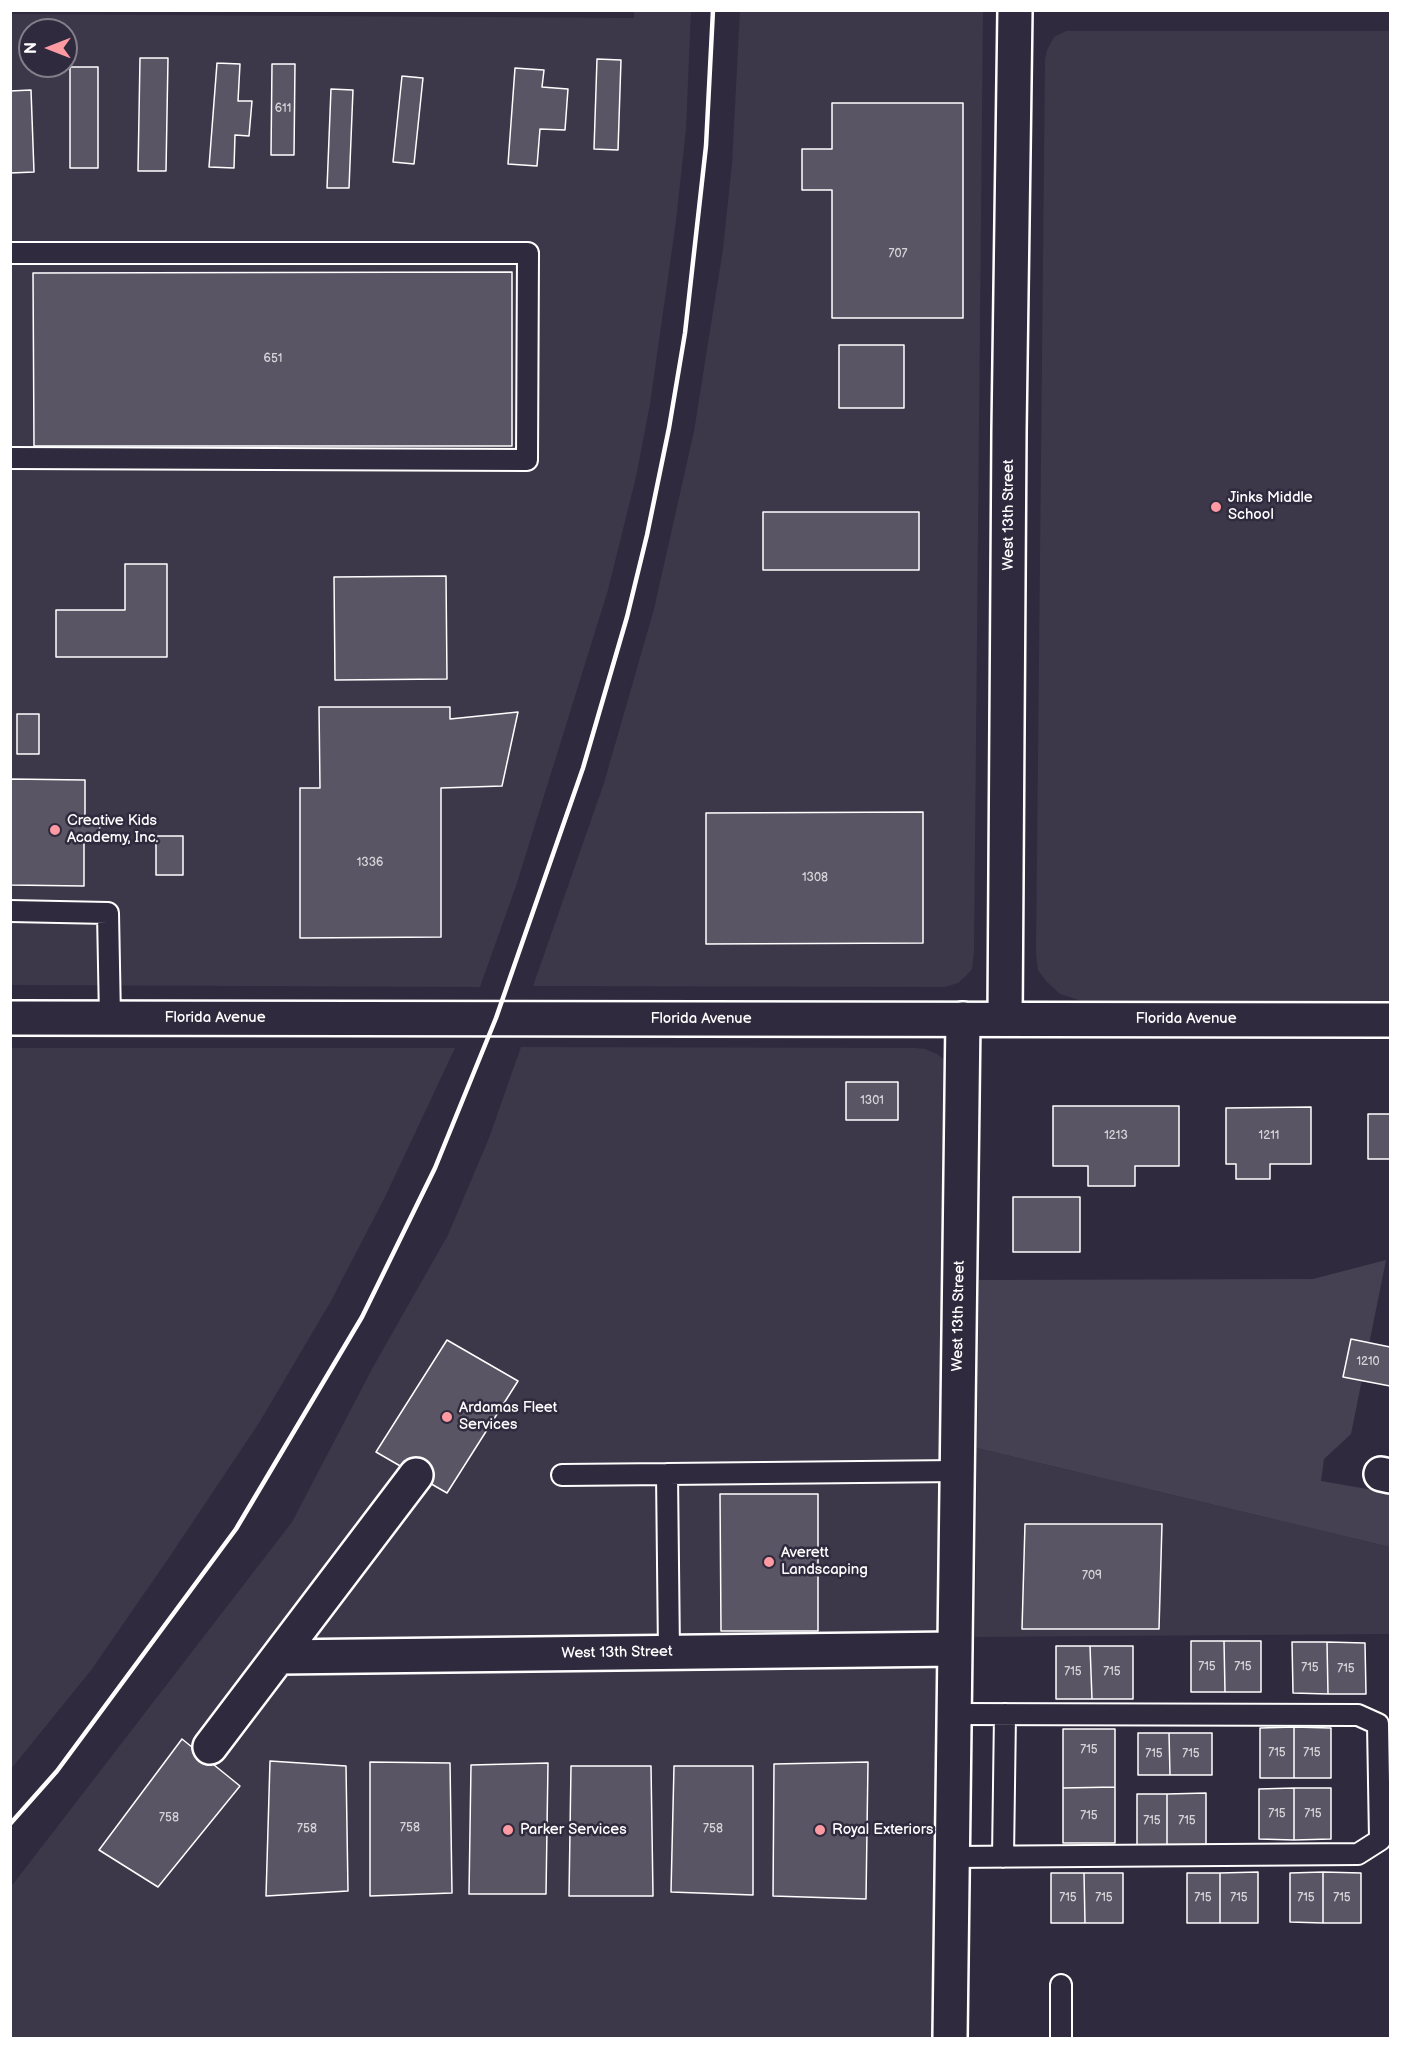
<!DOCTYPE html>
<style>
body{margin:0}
#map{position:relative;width:1401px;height:2049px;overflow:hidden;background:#2f2a3d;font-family:"Balsamiq Sans",sans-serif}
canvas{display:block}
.frame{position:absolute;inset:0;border:12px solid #fff;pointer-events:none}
.north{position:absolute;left:18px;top:18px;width:60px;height:60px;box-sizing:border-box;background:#2f2a3d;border:2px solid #827f8b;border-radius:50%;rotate:270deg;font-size:16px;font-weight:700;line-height:24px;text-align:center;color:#fff}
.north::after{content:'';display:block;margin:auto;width:21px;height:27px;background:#ff9aa2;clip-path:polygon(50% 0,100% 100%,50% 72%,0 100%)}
</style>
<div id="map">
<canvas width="1401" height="2049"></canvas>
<div class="frame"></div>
<div class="north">N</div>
</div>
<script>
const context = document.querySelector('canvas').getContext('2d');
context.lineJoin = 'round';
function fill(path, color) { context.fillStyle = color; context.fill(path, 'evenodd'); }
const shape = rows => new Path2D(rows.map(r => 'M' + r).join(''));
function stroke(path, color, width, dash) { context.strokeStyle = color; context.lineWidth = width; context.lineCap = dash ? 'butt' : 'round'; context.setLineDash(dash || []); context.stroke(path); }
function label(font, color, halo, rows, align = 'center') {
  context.font = font + ' "Balsamiq Sans",sans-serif'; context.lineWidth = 5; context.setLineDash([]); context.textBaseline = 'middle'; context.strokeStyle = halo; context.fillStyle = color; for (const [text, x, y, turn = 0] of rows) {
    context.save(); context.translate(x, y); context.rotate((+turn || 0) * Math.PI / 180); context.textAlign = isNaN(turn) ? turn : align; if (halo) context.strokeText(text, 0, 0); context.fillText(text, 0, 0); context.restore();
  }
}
fill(shape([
 [634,11,691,11,686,129,676,221,650,404,636,477,608,590,516,886,480,987,11,985,11,14,634,18],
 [30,30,66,30,66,66,30,66],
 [740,11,983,11,974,951,972,969,966,976,958,983,945,987,533,986,604,783,654,609,694,431,723,249,732,163],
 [1066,31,1390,31,1390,1002,1082,1001,1060,994,1046,981,1038,970,1036,954,1045,59,1047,50,1054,37],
 [521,1047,916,1048,925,1049,937,1054,945,1060,947,1071,934,2038,11,2038,10,1888,292,1522,373,1367,448,1235,489,1138],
 [11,1048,455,1048,385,1197,331,1301,259,1423,168,1559,92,1669,11,1769],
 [977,1448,1390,1547,1390,1634,975,1637]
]), '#3c3749');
fill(shape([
 [1386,1260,1351,1434,1324,1459,1321,1481,1390,1493,1390,1547,977,1448,979,1280,1313,1279]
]), '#464152');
const building = shape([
 [140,58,168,58,166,171,138,171,140,58],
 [597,59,621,60,618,150,594,149,597,59],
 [217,63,240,64,238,101,252,101,249,136,235,135,234,168,209,167,217,63],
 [272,64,295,64,294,155,271,155,272,64],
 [70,67,98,67,98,168,70,168,70,67],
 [515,68,544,70,542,87,568,89,565,130,540,129,537,166,508,164,515,68],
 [402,76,423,78,414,164,393,162,402,76],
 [331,89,353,90,349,188,327,188,331,89],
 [31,90,34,172,10,173,10,91,31,90],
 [832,103,963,103,963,318,832,318,832,190,802,190,802,149,832,149,832,103],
 [512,272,512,446,34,446,33,273,512,272],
 [839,345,904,345,904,408,839,408,839,345],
 [763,512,919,512,919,570,763,570,763,512],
 [125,564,167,564,167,657,56,657,56,610,125,610,125,564],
 [446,576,447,679,335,680,334,577,446,576],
 [319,707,450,707,450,719,518,712,502,786,441,788,441,937,300,938,300,788,320,788,319,707],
 [17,714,39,714,39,754,17,754,17,714],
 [10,779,85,780,85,819,100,819,99,842,84,841,84,886,10,885,10,779],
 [923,812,923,943,706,944,706,813,923,812],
 [156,836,183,836,183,875,156,875,156,836],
 [846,1082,898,1082,898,1120,846,1120,846,1082],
 [1053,1106,1179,1106,1179,1166,1135,1166,1135,1186,1088,1186,1088,1166,1053,1166,1053,1106],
 [1311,1107,1311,1164,1270,1164,1270,1179,1236,1179,1236,1164,1226,1164,1226,1108,1311,1107],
 [1368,1114,1390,1114,1390,1159,1368,1159,1368,1114],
 [1013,1197,1080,1197,1080,1252,1013,1252,1013,1197],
 [1351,1339,1390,1347,1390,1386,1343,1377,1351,1339],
 [447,1340,518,1381,447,1493,376,1452,447,1340],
 [720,1494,818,1494,818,1631,721,1631,720,1494],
 [1025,1524,1162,1524,1159,1629,1022,1629,1025,1524],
 [1191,1641,1224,1641,1225,1692,1191,1692,1191,1641],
 [1224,1641,1261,1641,1261,1692,1225,1692,1224,1641],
 [1292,1642,1327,1642,1328,1694,1293,1693,1292,1642],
 [1327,1642,1365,1643,1366,1694,1328,1694,1327,1642],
 [1056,1646,1090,1646,1092,1699,1056,1699,1056,1646],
 [1090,1646,1133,1646,1133,1699,1092,1699,1090,1646],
 [1294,1727,1294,1778,1260,1778,1260,1728,1294,1727],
 [1294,1727,1331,1728,1331,1778,1294,1778,1294,1727],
 [1063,1729,1115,1729,1115,1787,1063,1788,1063,1729],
 [1138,1733,1169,1733,1170,1775,1138,1775,1138,1733],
 [1169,1733,1212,1733,1212,1775,1170,1775,1169,1733],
 [182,1739,240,1786,158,1887,99,1850,182,1739],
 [270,1761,346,1766,348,1891,266,1896,270,1761],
 [370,1762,450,1763,452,1893,370,1896,370,1762],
 [868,1762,866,1899,773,1896,774,1764,868,1762],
 [548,1763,546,1894,469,1894,471,1765,548,1763],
 [571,1766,651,1766,653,1896,569,1896,571,1766],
 [674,1766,753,1766,753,1895,671,1892,674,1766],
 [1115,1787,1115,1843,1063,1843,1063,1788,1115,1787],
 [1294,1788,1294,1840,1259,1839,1259,1789,1294,1788],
 [1294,1788,1331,1788,1331,1839,1294,1840,1294,1788],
 [1206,1793,1206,1848,1167,1848,1167,1794,1206,1793],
 [1137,1794,1167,1794,1167,1848,1137,1848,1137,1794],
 [1258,1872,1258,1923,1220,1923,1220,1873,1258,1872],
 [1323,1872,1323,1923,1290,1922,1290,1873,1323,1872],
 [1323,1872,1361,1873,1361,1923,1323,1923,1323,1872],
 [1051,1873,1084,1873,1085,1923,1051,1923,1051,1873],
 [1084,1873,1123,1873,1123,1923,1085,1923,1084,1873],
 [1187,1873,1220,1873,1220,1923,1187,1923,1187,1873]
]);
fill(building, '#595564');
stroke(building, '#fff', 1.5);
const lane = shape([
 [10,253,528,253,527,460,10,458],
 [10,911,108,913,110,1018],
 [562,1475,667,1474],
 [669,1653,667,1474,957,1471],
 [952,1857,1358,1854,1380,1840,1378,1724,1358,1715,954,1714],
 [1003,1857,1005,1714],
 [1061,2038,1061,1985]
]);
const street = shape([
 [1005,1019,1009,431,1015,10],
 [1381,1474,1390,1476],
 [279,1657,955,1649],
 [210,1747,416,1475],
 [950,2038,963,1019]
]);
const secondary = shape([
 [10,1018,1390,1020]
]);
stroke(lane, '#fff', 24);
stroke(street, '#fff', 38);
stroke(secondary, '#fff', 38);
stroke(lane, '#2f2a3d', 20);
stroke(street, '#2f2a3d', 33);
stroke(secondary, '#2f2a3d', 33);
stroke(shape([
 [10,1824,57,1771,236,1529,362,1317,435,1168,496,1018,583,768,627,617,647,535,669,428,685,333,706,146,713,10]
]), '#fff', 4.5);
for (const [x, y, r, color] of [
 [1216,507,6,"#ff9aa2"],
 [55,830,6,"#ff9aa2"],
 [447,1417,6,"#ff9aa2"],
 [769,1562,6,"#ff9aa2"],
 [508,1830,6,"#ff9aa2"],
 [820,1830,6,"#ff9aa2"]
]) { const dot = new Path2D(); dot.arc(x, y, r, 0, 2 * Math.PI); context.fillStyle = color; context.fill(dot); stroke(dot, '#2f2a3d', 2); }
label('12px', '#d6d4d8', null, [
 ["611",283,109],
 ["707",898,254],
 ["651",273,359],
 ["1336",370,863],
 ["1308",815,878],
 ["1301",872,1101],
 ["1213",1116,1136],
 ["1211",1269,1136],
 ["1210",1368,1362],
 ["709",1092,1576],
 ["715",1207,1667],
 ["715",1243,1667],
 ["715",1310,1668],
 ["715",1346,1669],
 ["715",1073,1672],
 ["715",1112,1672],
 ["715",1089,1750],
 ["715",1277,1753],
 ["715",1312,1753],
 ["715",1154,1754],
 ["715",1191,1754],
 ["715",1277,1814],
 ["715",1313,1814],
 ["715",1089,1816],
 ["758",169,1818],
 ["715",1152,1821],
 ["715",1187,1821],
 ["758",410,1828],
 ["758",307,1829],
 ["758",713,1829],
 ["715",1068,1898],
 ["715",1104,1898],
 ["715",1203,1898],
 ["715",1239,1898],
 ["715",1306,1898],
 ["715",1342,1898]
]);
label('15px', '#fff', '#2f2a3d', [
 ["Jinks Middle",1228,498],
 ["School",1228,515],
 ["Creative Kids",67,821],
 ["Academy, Inc.",67,838],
 ["Ardamas Fleet",459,1408],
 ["Services",459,1425],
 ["Averett",781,1553],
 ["Landscaping",781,1570],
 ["Parker Services",520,1830],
 ["Royal Exteriors",832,1830]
], 'left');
label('15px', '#fff', '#2f2a3d', [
 ["West 13th Street",1009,515,-90],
 ["Florida Avenue",215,1018],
 ["Florida Avenue",701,1019],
 ["Florida Avenue",1186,1019],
 ["West 13th Street",959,1316,-89],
 ["West 13th Street",617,1653,-1]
]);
</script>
